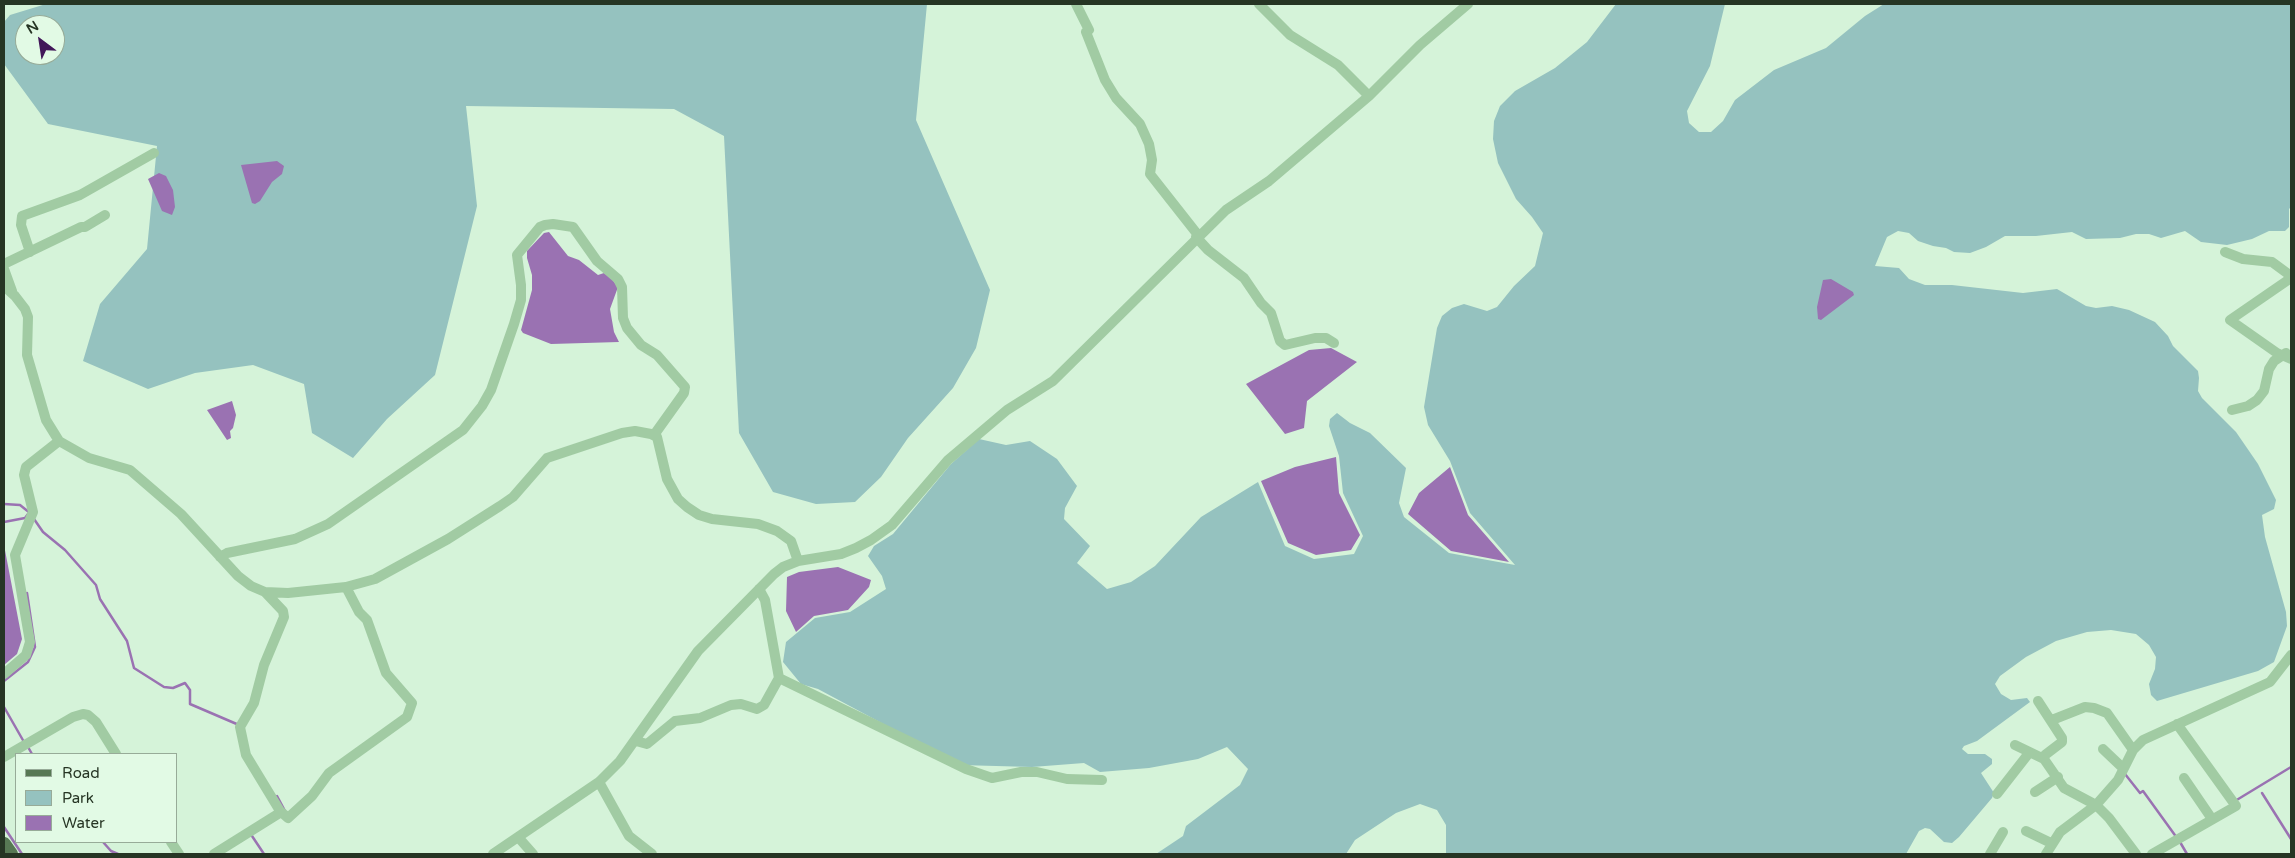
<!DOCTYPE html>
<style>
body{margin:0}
#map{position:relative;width:2295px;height:858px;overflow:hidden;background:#d5f3d9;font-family:"Varela Round",sans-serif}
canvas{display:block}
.frame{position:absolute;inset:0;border:5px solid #263524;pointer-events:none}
.legend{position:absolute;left:15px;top:753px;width:162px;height:90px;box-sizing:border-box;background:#e2fae5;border:1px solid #97ab98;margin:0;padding:6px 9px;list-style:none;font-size:15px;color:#263524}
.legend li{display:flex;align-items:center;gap:10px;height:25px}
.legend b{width:25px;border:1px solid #97ab98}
.north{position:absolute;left:15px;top:15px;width:50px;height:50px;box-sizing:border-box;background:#e2fae5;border:1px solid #97ab98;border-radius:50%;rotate:329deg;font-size:14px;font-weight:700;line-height:20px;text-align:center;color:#263524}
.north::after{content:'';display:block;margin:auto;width:18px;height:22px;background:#421759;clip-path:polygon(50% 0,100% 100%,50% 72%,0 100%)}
</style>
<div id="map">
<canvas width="2295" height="858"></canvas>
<div class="frame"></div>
<ul class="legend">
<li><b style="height:6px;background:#577854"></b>Road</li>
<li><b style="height:14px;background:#95c2bf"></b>Park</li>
<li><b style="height:14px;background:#9a72b2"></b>Water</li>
</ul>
<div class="north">N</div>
</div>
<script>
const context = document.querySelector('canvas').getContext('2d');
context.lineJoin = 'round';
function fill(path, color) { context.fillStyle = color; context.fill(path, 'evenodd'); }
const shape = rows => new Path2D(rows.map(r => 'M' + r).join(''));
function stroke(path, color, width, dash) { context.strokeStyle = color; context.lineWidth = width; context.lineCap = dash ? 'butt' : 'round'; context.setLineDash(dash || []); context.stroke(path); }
fill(shape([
 [46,4,927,4,916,120,990,290,976,348,953,388,908,438,881,477,855,502,816,504,773,492,739,433,724,136,674,109,466,106,477,206,435,375,387,419,353,458,312,433,304,384,253,365,195,373,148,389,83,361,100,304,147,249,157,146,48,124,4,64,4,22,10,15],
 [25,25,55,25,55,55,25,55],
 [1616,4,1725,4,1710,66,1687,111,1689,123,1699,132,1711,132,1723,121,1735,100,1774,70,1826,48,1865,16,1884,4,2291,4,2291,207,2289,209,2289,227,2285,231,2269,231,2252,239,2227,245,2201,242,2185,231,2161,238,2149,234,2136,234,2120,238,2086,239,2072,232,2036,236,2005,236,1986,247,1970,253,1954,252,1946,248,1933,246,1918,241,1909,233,1898,231,1887,237,1875,266,1899,268,1909,279,1925,285,1952,285,2023,293,2057,289,2086,306,2096,308,2112,306,2129,310,2155,322,2168,336,2173,346,2198,371,2199,378,2198,391,2202,398,2236,432,2258,464,2276,500,2274,509,2262,515,2265,537,2286,612,2287,626,2274,662,2258,671,2157,701,2151,695,2149,684,2155,669,2156,657,2149,645,2136,634,2111,630,2087,632,2056,641,2026,657,2000,676,1995,684,2001,694,2011,700,2027,698,2030,702,1977,741,1964,746,1962,749,1968,754,1985,754,1992,759,1992,764,1981,773,1994,793,1992,798,1959,837,1952,843,1944,842,1930,829,1925,828,1919,831,1906,854,1446,854,1446,825,1437,810,1420,804,1396,813,1355,840,1346,854,1156,854,1183,836,1186,826,1240,785,1248,769,1227,747,1198,759,1149,768,1100,772,1084,763,1032,767,960,765,818,689,801,684,783,662,786,642,815,618,850,612,886,589,882,576,868,556,874,546,893,534,951,464,979,439,1006,445,1030,441,1057,459,1077,486,1065,508,1064,519,1090,546,1077,563,1107,589,1131,582,1155,566,1201,517,1258,482,1285,546,1314,559,1354,554,1363,536,1343,493,1339,456,1329,426,1330,419,1337,413,1350,423,1370,433,1406,468,1399,503,1404,517,1449,553,1515,565,1470,513,1450,461,1428,425,1424,407,1437,328,1442,316,1452,308,1464,304,1487,311,1497,307,1514,286,1535,266,1543,233,1532,217,1516,199,1498,163,1493,139,1494,121,1500,106,1515,91,1555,68,1587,42]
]), '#95c2bf');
fill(shape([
 [277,161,284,166,282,174,272,182,260,201,255,204,252,203,241,165],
 [159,173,166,176,173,190,175,207,172,215,162,211,148,179],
 [549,232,568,256,579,260,598,275,604,273,611,278,618,287,610,309,614,332,619,342,551,344,523,333,521,330,532,290,532,275,527,258,527,251,544,233],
 [1831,279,1853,292,1854,295,1821,320,1818,319,1817,307,1823,280],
 [1331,348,1357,362,1307,401,1304,428,1285,434,1246,384,1309,350],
 [232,401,236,415,233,428,230,431,231,438,227,440,207,410],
 [1336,457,1339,493,1360,535,1351,550,1316,555,1288,543,1261,481,1295,467],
 [1450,467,1468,515,1509,562,1451,551,1408,514,1419,493],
 [4,545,22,639,17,654,4,665],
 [838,567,871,580,869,587,848,610,814,616,796,632,786,611,787,577,799,572]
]), '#9a72b2');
stroke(shape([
 [4,504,20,505,30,513],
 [34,519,43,532,65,550,96,585,100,599,127,641,134,668,164,687,173,688,185,683,190,690,190,704,239,725],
 [4,522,25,518,28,514],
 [4,681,28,662,35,647,27,593],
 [4,707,24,742],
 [28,747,32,754],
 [2125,774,2140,793,2143,791,2177,838],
 [2262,793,2291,839],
 [277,796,285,811],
 [2235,801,2291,767],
 [4,827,22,854],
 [252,836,264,854],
 [103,842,111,851,118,854],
 [2180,842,2187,854]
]), '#9a72b2', 2.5);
stroke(shape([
 [1076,4,1089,30,1086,32,1105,80,1116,98,1140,124,1149,144,1152,160,1150,174,1198,235],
 [1259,4,1290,35,1338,65,1369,96],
 [1196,237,1208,250,1244,278,1261,303,1271,313,1280,341,1285,345,1315,338,1326,338,1334,343],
 [30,252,21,225,22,216,80,195,154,153],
 [2225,252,2243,259,2272,262,2291,276],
 [4,264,81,227,85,227,105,215],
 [4,269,12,291],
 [2291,278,2230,320,2277,353,2291,359],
 [4,286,15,296,25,309,28,317,27,355,46,420,59,441],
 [2232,410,2248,406,2257,400,2264,391,2269,369,2274,361,2286,353],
 [220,557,227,553,295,539,328,524,463,430,482,406,491,390,514,324,521,300,521,285,517,255,540,227,545,225,553,224,573,227,597,261,618,279,622,287,623,318,627,328,641,345,657,355,685,387,684,393,654,435],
 [759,589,765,600,779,678,966,769,992,778,1021,772,1037,772,1067,779,1102,780],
 [265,592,288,593,346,587,375,579,448,539,500,506,513,497,547,458,622,433,635,431,651,434,657,437,667,479,678,499,687,507,699,515,712,519,758,524,777,531,791,541,798,561],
 [4,674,26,655,30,642,15,555,33,512,24,475,26,467,59,441,89,458,130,470,181,514,238,576,251,586,265,592,283,611,284,617,264,665,254,703,240,727,246,755,280,811,278,814,214,854],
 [2038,701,2062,738,2062,742,2045,755,2044,759,2064,788,2096,805,2109,818,2136,854],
 [2052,720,2085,707,2094,708,2107,713,2133,750],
 [636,741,647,744,675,721,700,718,731,705,741,704,757,709,764,705,779,678],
 [2015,745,2044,759],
 [2103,749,2123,768],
 [4,757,73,717,83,714,88,715,96,722,116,754],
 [2184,778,2212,819],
 [599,782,629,836,652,854],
 [2035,792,2058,777],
 [1997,794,2029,753],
 [280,811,288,818,312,796,329,773,407,717,412,703,386,673,367,620,359,612,346,587],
 [2026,831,2051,843],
 [518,837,533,854],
 [171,842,179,854],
 [493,854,599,782,620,761,698,651,774,574,783,567,798,561,841,554,856,548,871,540,892,525,948,460,1007,410,1053,381,1226,210,1269,181,1369,96,1420,45,1468,4],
 [1990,854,2003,832],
 [2046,854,2060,832,2096,805,2118,780,2133,750,2143,740,2270,682,2291,655],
 [2152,854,2236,806,2177,724]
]), '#a1cba3', 10);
stroke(shape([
 [4,844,11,854]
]), '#577854', 14);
</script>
